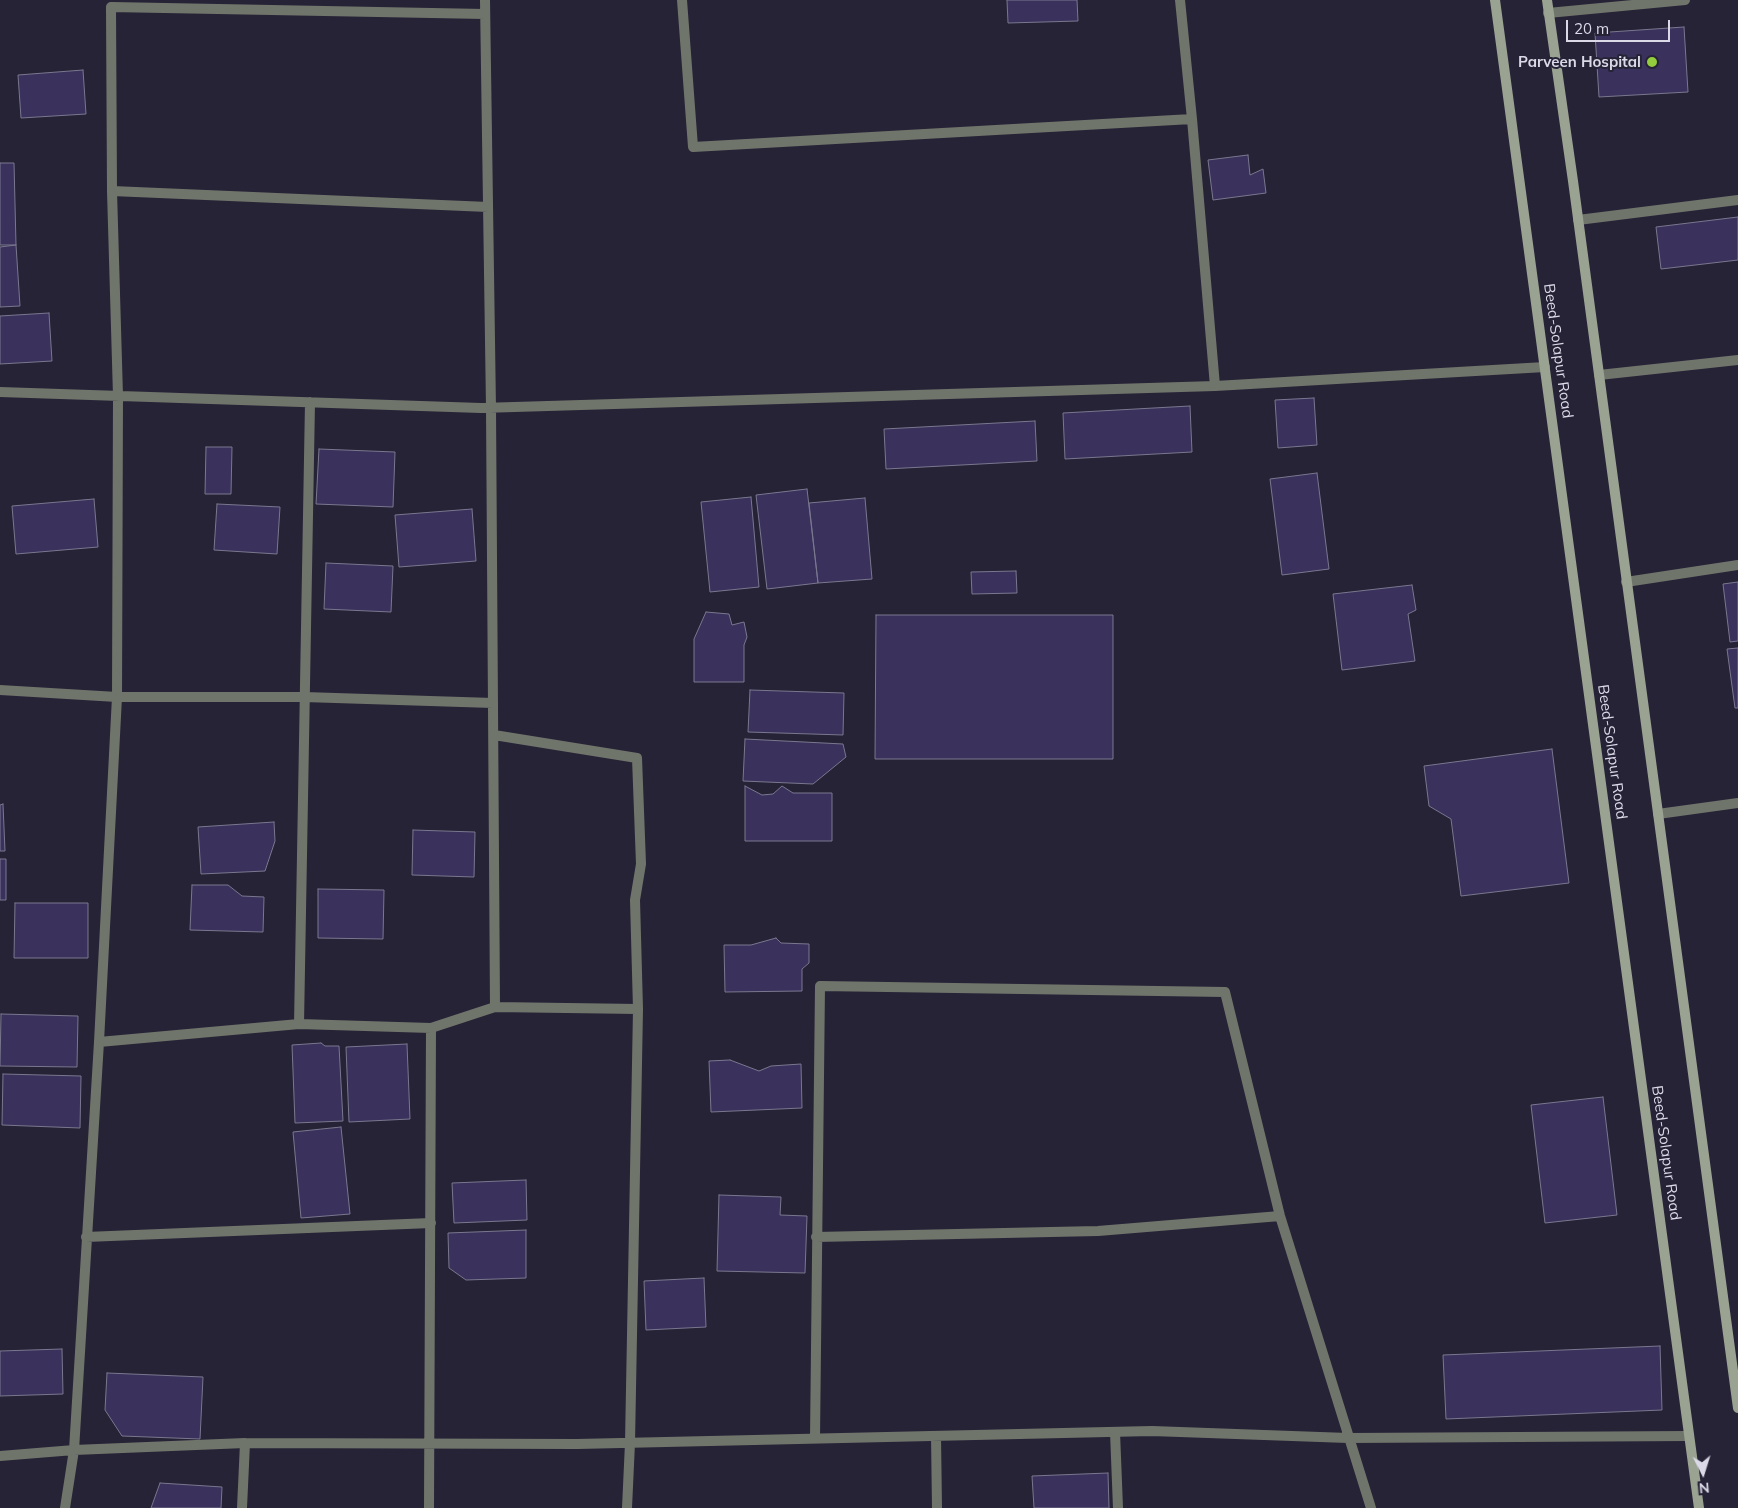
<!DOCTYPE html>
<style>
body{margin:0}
#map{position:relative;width:1738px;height:1508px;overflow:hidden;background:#262337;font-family:Mulish,sans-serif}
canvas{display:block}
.north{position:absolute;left:1678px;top:1448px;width:50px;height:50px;-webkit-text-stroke:4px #262337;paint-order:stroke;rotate:175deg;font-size:14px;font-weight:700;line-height:20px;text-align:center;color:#dbd9e7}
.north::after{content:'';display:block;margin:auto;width:18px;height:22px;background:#dbd9e7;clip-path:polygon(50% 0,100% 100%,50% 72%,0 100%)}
.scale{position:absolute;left:1566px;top:20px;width:104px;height:22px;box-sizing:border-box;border:2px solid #dbd9e7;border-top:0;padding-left:6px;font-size:15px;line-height:18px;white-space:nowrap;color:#dbd9e7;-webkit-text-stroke:4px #262337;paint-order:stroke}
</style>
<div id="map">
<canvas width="1738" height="1508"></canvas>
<div class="north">N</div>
<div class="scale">20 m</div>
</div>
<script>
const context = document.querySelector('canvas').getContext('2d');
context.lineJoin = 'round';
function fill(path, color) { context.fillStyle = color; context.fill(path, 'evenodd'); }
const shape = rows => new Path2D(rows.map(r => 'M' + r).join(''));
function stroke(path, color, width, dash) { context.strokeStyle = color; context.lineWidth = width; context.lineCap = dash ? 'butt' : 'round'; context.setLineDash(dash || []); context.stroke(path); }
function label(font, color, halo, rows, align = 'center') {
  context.font = font + ' Mulish,sans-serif'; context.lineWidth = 4; context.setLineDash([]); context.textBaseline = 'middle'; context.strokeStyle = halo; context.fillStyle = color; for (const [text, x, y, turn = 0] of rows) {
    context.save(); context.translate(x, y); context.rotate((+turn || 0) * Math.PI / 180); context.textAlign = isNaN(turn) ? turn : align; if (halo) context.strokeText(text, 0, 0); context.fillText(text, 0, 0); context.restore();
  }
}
const building = shape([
 [1007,0,1077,0,1078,21,1008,23,1007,0],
 [1684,27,1688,92,1599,97,1595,33,1684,27],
 [83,70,86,114,21,118,18,75,83,70],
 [1248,155,1250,175,1263,169,1266,193,1213,200,1208,160,1248,155],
 [0,163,14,163,16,245,0,245,0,163],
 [1738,217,1738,260,1661,269,1656,227,1738,217],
 [16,245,20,306,0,307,0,247,16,245],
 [49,313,52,361,0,364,0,316,49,313],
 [1314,398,1317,445,1278,448,1275,400,1314,398],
 [1190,406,1192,452,1065,459,1063,413,1190,406],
 [1035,421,1037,461,886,469,884,429,1035,421],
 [206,447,232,447,231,494,205,494,206,447],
 [319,449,395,452,393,507,316,504,319,449],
 [1317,473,1329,569,1282,575,1270,479,1317,473],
 [807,489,818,583,767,589,756,495,807,489],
 [751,497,759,587,710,592,701,502,751,497],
 [865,498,872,579,818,583,809,503,865,498],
 [94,499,98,547,16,554,12,506,94,499],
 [217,504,280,507,277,554,214,550,217,504],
 [472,509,476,561,399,567,395,515,472,509],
 [326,563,393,566,391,612,324,609,326,563],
 [1016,571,1017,593,972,594,971,572,1016,571],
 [1738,582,1738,641,1730,642,1723,584,1738,582],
 [1412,585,1416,610,1408,614,1415,661,1342,670,1333,594,1412,585],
 [706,612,729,614,732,625,744,622,747,637,744,645,744,682,694,682,694,639,706,612],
 [876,615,1113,615,1113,759,875,759,876,615],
 [1738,648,1738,708,1735,708,1727,649,1738,648],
 [750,690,844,693,843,735,748,732,750,690],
 [745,739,843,744,846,757,813,784,743,781,745,739],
 [1552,749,1569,883,1461,896,1451,819,1429,806,1424,766,1552,749],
 [745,786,762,795,773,794,782,786,793,793,832,793,832,841,745,841,745,786],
 [3,804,5,851,0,851,0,805,3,804],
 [274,822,275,841,265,871,201,874,198,827,274,822],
 [413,830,475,832,474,877,412,875,413,830],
 [0,859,6,859,6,900,0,900,0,859],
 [192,885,228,885,242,896,264,897,263,932,190,930,192,885],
 [318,889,384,890,383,939,318,938,318,889],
 [15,903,88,903,88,958,14,958,15,903],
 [776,938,781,943,809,944,809,963,802,969,802,991,725,992,724,945,751,945,776,938],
 [1,1014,78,1016,77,1067,0,1066,1,1014],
 [321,1043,325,1046,339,1046,343,1121,295,1123,292,1045,321,1043],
 [407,1044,410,1119,349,1122,346,1047,407,1044],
 [730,1060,759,1071,771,1066,801,1064,802,1108,711,1112,709,1061,730,1060],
 [3,1074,81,1076,80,1128,2,1125,3,1074],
 [1603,1097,1617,1215,1545,1223,1531,1105,1603,1097],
 [341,1127,350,1214,301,1218,293,1132,341,1127],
 [526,1180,527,1220,454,1223,452,1183,526,1180],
 [719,1195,781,1197,780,1215,807,1216,805,1273,717,1271,719,1195],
 [526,1230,526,1278,466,1280,449,1268,448,1233,526,1230],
 [704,1278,706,1327,646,1330,644,1281,704,1278],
 [1660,1346,1662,1410,1446,1419,1443,1355,1660,1346],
 [62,1349,63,1394,0,1396,0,1351,62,1349],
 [107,1373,203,1377,200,1439,122,1436,105,1410,107,1373],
 [1108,1473,1109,1508,1034,1508,1032,1476,1108,1473],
 [160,1483,222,1487,221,1508,151,1508,160,1483]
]);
fill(building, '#3a325c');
stroke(building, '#7a778f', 1);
stroke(shape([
 [485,0,491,408,495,1007],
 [682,0,693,147,1192,119],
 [1180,0,1192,119,1215,386],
 [1548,13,1685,0],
 [112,191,488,207],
 [1578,220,1738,200],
 [1599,375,1738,360],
 [0,392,481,408,1215,386,1545,367],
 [1626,582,1738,565],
 [0,690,117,697,304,697,493,703],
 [494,735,637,758,641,864,635,900,638,1009],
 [1658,814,1738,803],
 [299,1024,310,402],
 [99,1042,299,1024,431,1028,495,1007,638,1009,630,1443,627,1508],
 [86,1237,431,1223],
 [816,1237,1098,1231,1280,1216],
 [1115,1432,1118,1508],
 [936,1436,937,1508],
 [815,1438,820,986,1225,992,1280,1216,1371,1508],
 [0,1456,74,1450,245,1443,577,1444,1152,1431,1348,1438,1689,1436],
 [65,1508,74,1450,99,1042,117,697,118,396,112,191,111,7,485,14],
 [242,1508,245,1443],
 [429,1508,431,1028]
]), '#70756b', 10);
stroke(shape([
 [1495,0,1699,1508],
 [1547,0,1573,181,1738,1408]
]), '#9aa292', 10);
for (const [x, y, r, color] of [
 [1652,62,6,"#93cc3d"]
]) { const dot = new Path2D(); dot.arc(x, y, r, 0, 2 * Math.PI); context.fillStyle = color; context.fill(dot); stroke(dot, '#262337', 2); }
label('bold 15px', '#dbd9e7', '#262337', [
 ["Parveen Hospital",1641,62]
], 'right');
label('15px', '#dbd9e7', '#262337', [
 ["Beed-Solapur Road",1558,351,82],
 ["Beed-Solapur Road",1612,752,82],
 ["Beed-Solapur Road",1666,1153,82]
]);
</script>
